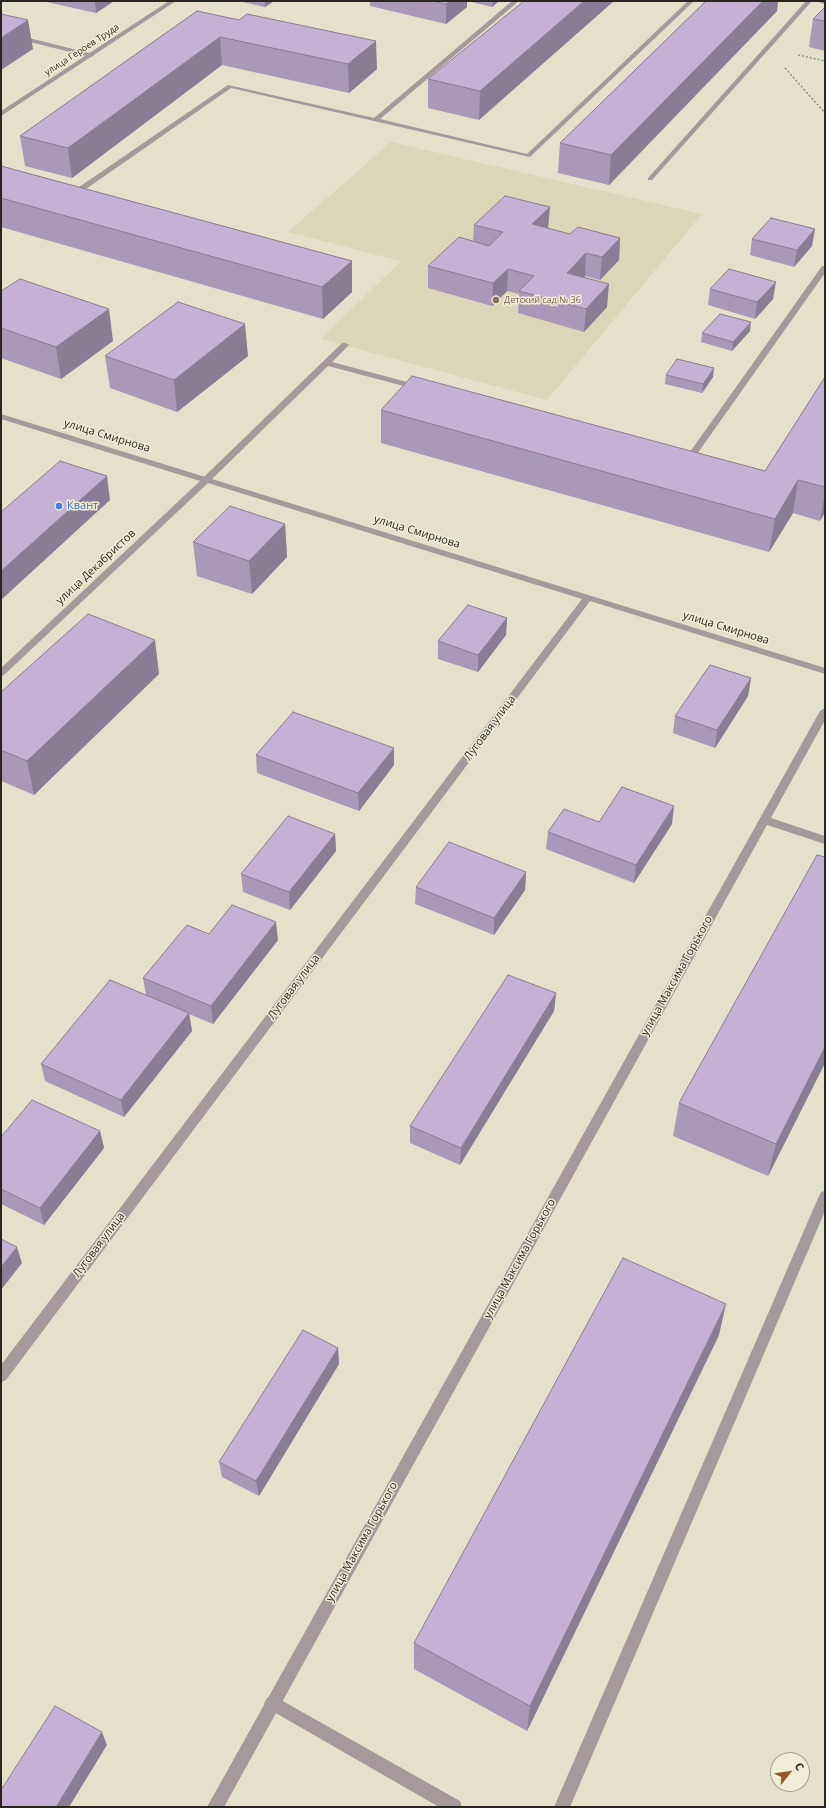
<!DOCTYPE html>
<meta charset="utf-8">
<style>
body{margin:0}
#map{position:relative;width:826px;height:1808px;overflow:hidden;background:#e4e0c9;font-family:"Open Sans",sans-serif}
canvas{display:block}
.frame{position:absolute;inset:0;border:2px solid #28261e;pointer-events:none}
.north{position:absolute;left:770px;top:1752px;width:40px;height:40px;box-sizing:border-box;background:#f2edd6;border:1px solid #a19d8c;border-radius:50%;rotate:60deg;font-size:11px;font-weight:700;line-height:16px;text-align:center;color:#28261e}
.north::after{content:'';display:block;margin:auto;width:14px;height:18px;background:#9a542a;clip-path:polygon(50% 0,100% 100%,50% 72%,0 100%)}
</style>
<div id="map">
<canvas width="826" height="1808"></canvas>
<div class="frame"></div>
<div class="north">С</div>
</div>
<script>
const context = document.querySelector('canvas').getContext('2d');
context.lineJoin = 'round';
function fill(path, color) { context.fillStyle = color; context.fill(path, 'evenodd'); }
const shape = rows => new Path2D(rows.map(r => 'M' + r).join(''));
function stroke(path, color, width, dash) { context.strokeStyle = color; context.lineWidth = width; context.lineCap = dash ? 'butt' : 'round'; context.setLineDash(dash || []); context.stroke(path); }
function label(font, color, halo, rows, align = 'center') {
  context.font = font + ' "Open Sans",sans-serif'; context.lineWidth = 3; context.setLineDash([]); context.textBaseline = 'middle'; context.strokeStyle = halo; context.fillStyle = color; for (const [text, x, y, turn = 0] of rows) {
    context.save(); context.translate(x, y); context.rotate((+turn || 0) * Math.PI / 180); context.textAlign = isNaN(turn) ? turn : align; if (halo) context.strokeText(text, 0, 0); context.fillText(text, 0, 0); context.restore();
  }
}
fill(shape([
 [391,142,702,214,547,400,321,339,401,261,288,232]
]), '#dcd6b8');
stroke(shape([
 [798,55,825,61],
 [785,68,825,113]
]), '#928e7e', 1.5, [2, 2]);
fill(shape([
 [512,1,519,1,380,119,527,154,688,1,694,1,530,157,231,88,73,198,66,196,228,85,374,118,512,1],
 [806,1,812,1,652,180,648,180,648,178,806,1],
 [1,31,93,54,94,55,91,57,1,35,1,31],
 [822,266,825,266,825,273,690,464,681,463,681,459,685,459,822,266],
 [342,343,345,343,349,345,332,362,422,386,423,388,419,390,328,366,210,481,204,481,203,479,204,477,342,343],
 [765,816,825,836,825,844,761,823,760,820,761,817,765,816],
 [825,1191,825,1211,570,1807,554,1807,819,1196,821,1192,825,1191],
 [272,1695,460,1801,462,1807,439,1807,267,1708,264,1703,267,1698,272,1695]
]), '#a5999b');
fill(shape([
 [169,1,176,1,1,116,1,111,169,1],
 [817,1,825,1,825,4,818,2,817,1],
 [1,414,825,668,825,674,590,601,6,1380,1,1382,1,1365,582,599,208,483,4,675,1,676,1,668,200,481,1,419,1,414],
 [825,708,825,720,224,1807,207,1807,820,711,825,708]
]), '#a5999b');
fill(shape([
 [42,1,114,1,96,13],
 [238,1,274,1,265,7],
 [370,1,499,1,492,7,467,1,467,7,446,24,370,6],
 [524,1,479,120,428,108,428,79],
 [706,1,778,1,777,11,609,185,558,173,560,143],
 [825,7,825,51,809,47,813,19],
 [197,11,377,69,349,93,222,65,72,178,25,166,20,136],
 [1,166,352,261,352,292,323,319,1,227],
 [474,225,548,229,570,234,620,238,619,260,600,280,585,276,583,278,607,307,584,332,518,313,519,294,507,291,492,306,428,288,428,266,473,241],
 [752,239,812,246,794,267,750,255],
 [710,289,773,299,755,319,708,305],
 [1,291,113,341,61,379,1,358],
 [750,331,732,351,701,342,702,333],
 [105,356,248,356,177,412,110,388],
 [666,375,713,377,702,393,665,384],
 [825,377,825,512,820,521,793,513,769,552,381,443,381,410,765,471],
 [285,524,287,557,252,594,197,576,193,542],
 [507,618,506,635,478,672,438,659,438,641],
 [159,674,34,795,1,781,1,692],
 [751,678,748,696,715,748,673,733,675,716],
 [256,755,394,765,359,811,257,773],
 [599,822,672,824,634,883,546,849,548,832],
 [335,834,336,851,290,910,243,892,241,874],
 [825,857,825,1063,768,1176,673,1136,679,1103],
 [526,872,525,890,494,935,415,904,416,887],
 [209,934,278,940,213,1024,189,1014,192,1031,124,1117,45,1081,41,1064,146,995,143,978],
 [556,993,554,1011,460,1165,410,1143,410,1126],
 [100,1131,104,1148,44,1225,1,1204,1,1137],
 [719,1335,527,1731,414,1669,414,1643],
 [338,1348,339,1364,259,1496,222,1477,219,1462]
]), '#a998b7');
fill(shape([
 [95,1,114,1,96,13],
 [265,1,274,1,265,7],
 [450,1,467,1,467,7,446,24,446,4],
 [493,1,499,1,492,7],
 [584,1,614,1,479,120,480,91],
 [763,1,778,1,777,11,609,185,611,155],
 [28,20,33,49,1,70,1,38],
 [220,37,222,65,72,178,68,148],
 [376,41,377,69,349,93,348,64],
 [550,207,548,229,532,224],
 [815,229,812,246,794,267,797,250],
 [620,238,619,260,600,280,602,257],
 [586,253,585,276,565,296,567,273],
 [352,261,352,292,323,319,322,287],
 [508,269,507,291,492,306,493,283],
 [776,282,773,299,755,319,757,302],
 [609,284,607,307,584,332,586,309],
 [109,309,113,341,61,379,56,347],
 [751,322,750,331,732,351,733,342],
 [245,324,248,356,177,412,174,380],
 [714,368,713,377,702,393,703,384],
 [107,476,110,500,1,600,1,571],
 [798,480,793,513,769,552,775,519],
 [825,494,825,512,820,521],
 [285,524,287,557,252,594,249,561],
 [507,618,506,635,478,672,478,655],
 [155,640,159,674,34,795,27,761],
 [751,678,748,696,715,748,717,730],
 [394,748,394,765,359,811,358,793],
 [674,806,672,824,634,883,636,865],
 [335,834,336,851,290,910,289,892],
 [526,872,525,890,494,935,494,918],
 [276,922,278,940,213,1024,211,1006],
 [556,993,554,1011,460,1165,461,1148],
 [189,1013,192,1031,124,1117,121,1100],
 [825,1047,825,1063,768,1176,776,1144],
 [100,1131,104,1148,44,1225,40,1208],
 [17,1247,22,1263,1,1290,1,1267],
 [726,1304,719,1335,527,1731,530,1706],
 [338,1348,339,1364,259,1496,256,1481],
 [102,1732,107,1745,69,1807,56,1807]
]), '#897c95');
const building = shape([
 [433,1,450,1,446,4,433,1],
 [524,1,584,1,480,91,428,79,524,1],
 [706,1,763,1,611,155,560,143,706,1],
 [825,7,825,21,813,19,825,7],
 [197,11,239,20,247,14,376,41,348,64,220,37,68,148,20,136,197,11],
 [1,14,28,20,1,38,1,14],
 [1,166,352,261,322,287,1,198,1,166],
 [505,196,550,207,532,224,570,234,578,227,620,238,602,257,586,253,567,273,609,284,586,309,519,291,534,276,508,269,493,283,428,266,459,237,489,246,503,232,474,225,505,196],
 [771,218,815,229,797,250,752,239,771,218],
 [729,269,776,282,757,302,710,289,729,269],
 [20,279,109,309,56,347,1,328,1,291,20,279],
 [178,302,245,324,174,380,105,356,178,302],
 [720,314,751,322,733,342,702,333,720,314],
 [677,359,714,368,703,384,666,375,677,359],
 [412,376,765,471,825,377,825,487,798,480,775,519,381,410,412,376],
 [60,461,107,476,1,571,1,512,60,461],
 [230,506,285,524,249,561,193,542,230,506],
 [468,605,507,618,478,655,438,641,468,605],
 [88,614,155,640,27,761,1,750,1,692,88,614],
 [710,665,751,678,717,730,675,716,710,665],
 [293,712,394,748,358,793,256,755,293,712],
 [622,787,674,806,636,865,548,832,564,809,599,822,622,787],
 [288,816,335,834,289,892,241,874,288,816],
 [449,842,526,872,494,918,416,887,449,842],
 [817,855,825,857,825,1047,776,1144,679,1103,817,855],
 [232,905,276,922,211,1006,143,978,187,925,209,934,232,905],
 [508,975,556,993,461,1148,410,1126,508,975],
 [110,980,189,1013,121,1100,41,1064,110,980],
 [32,1100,100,1131,40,1208,1,1189,1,1137,32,1100],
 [1,1239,17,1247,1,1267,1,1239],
 [623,1258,726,1304,530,1706,414,1643,623,1258],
 [303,1330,338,1348,256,1481,219,1462,303,1330],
 [55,1706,102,1732,56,1807,1,1807,1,1790,55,1706]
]);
fill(building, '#c4b1d5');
stroke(building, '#897c95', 1);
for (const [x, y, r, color] of [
 [496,300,4,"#8d6e63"],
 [59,506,4,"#3f7fe0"]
]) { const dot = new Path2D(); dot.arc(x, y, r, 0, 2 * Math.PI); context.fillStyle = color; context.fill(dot); stroke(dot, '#f2edd6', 1.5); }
label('9px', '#28261e', '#f2edd6', [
 ["улица Героев Труда",82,50,-33]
]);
label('9px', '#785e54', '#f2edd6', [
 ["Детский сад № 36",504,300]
], 'left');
label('11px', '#28261e', '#f2edd6', [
 ["улица Смирнова",107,436,17],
 ["улица Смирнова",417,532,17],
 ["улица Декабристов",96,567,-43],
 ["улица Смирнова",726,628,17],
 ["Луговая улица",490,728,-53],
 ["улица Максима Горького",677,976,-61],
 ["Луговая улица",294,987,-53],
 ["Луговая улица",99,1245,-53],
 ["улица Максима Горького",520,1259,-61],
 ["улица Максима Горького",362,1542,-61]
]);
label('11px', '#366cbe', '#f2edd6', [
 ["Квант",67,506]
], 'left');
</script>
